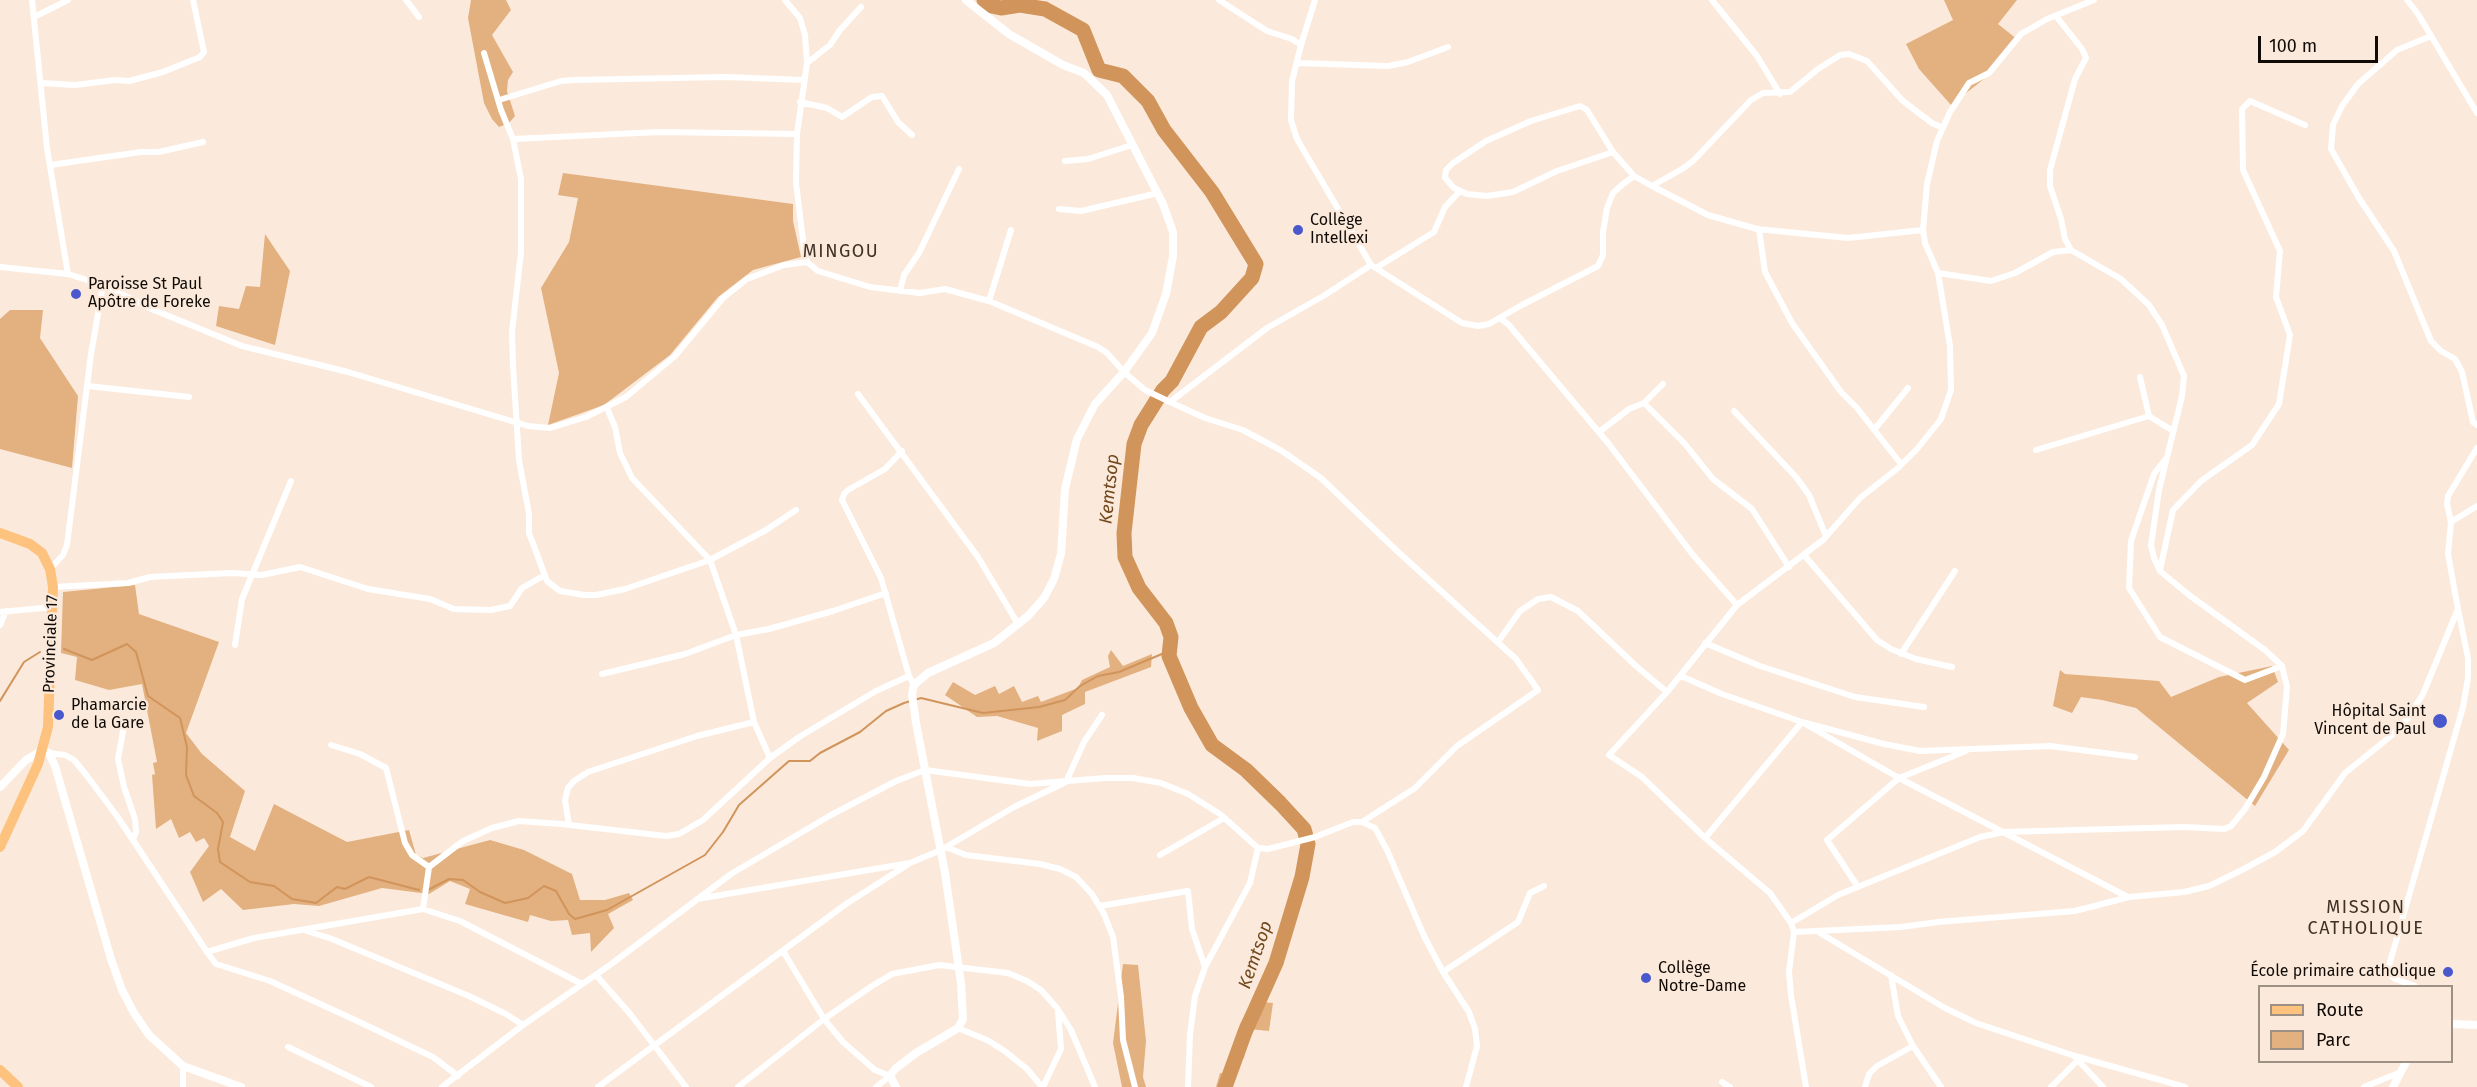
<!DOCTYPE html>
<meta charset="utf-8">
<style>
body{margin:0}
#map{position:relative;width:2477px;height:1087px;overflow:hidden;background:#fbeadb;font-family:"Fira Sans",sans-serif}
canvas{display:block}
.legend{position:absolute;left:2258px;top:985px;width:195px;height:78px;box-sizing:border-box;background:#fbeadb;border:2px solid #9d9186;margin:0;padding:8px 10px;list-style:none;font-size:18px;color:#110b07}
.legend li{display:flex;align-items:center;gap:12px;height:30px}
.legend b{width:30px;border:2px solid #9d9186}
.scale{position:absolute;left:2258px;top:36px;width:120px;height:27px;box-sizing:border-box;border:3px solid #110b07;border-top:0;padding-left:8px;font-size:18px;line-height:21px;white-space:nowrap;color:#110b07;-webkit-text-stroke:4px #fbeadb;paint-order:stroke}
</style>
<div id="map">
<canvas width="2477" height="1087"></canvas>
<ul class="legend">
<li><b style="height:8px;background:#fdc27e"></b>Route</li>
<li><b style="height:16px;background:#e3b080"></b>Parc</li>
</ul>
<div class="scale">100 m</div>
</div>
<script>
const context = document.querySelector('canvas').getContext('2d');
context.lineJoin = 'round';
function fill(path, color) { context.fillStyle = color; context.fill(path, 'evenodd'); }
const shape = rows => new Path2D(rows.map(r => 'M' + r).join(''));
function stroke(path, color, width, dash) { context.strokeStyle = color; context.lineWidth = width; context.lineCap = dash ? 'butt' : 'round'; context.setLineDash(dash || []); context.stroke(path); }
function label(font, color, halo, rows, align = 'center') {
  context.font = font + ' "Fira Sans",sans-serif'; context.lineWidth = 4.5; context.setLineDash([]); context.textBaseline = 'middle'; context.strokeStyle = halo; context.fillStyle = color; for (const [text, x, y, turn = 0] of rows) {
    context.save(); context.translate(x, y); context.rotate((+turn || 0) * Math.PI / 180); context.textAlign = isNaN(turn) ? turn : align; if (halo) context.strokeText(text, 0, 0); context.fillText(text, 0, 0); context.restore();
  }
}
fill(shape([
 [471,0,506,0,511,10,492,35,513,72,508,80,507,91,515,116,509,123,499,127,492,119,484,103,468,18],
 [1944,0,2017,0,1998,24,2018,40,1989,75,1951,105,1919,69,1906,44,1953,20],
 [563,173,793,204,793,221,801,257,753,270,718,297,670,355,604,405,548,425,559,373,541,288,569,242,578,198,558,195],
 [265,234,290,271,275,345,216,326,219,306,239,309,246,286,260,287],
 [10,310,43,310,40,338,78,396,72,468,0,449,0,319],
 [135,585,139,614,219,642,186,733,202,754,245,791,230,837,255,851,274,804,347,842,409,830,416,855,423,858,490,840,524,850,572,874,580,900,605,900,629,893,633,900,608,914,614,928,591,952,590,933,572,935,568,920,551,921,530,915,528,922,465,904,470,889,450,881,429,894,382,888,319,906,294,904,243,910,221,889,203,902,190,872,209,846,204,838,196,842,190,832,179,838,171,819,156,829,152,775,155,774,153,763,157,762,142,684,109,690,75,680,77,657,61,653,63,592],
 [1111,650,1123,666,1152,654,1151,667,1085,692,1085,704,1062,715,1062,731,1037,741,1038,728,997,716,977,717,945,695,953,682,975,695,995,686,999,694,1014,686,1022,702,1038,696,1041,702,1078,688,1082,680,1110,667,1108,656],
 [2272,666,2278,682,2247,703,2289,750,2255,806,2136,708,2102,700,2081,697,2072,713,2053,706,2060,670,2065,674,2159,681,2171,697,2219,677],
 [1123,964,1138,965,1146,1041,1143,1077,1146,1087,1122,1087,1113,1043],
 [1253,1001,1273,1003,1269,1031,1249,1029,1244,1058,1239,1058,1230,1087,1216,1087,1220,1073,1226,1074,1240,1024]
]), '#e3b080');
stroke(shape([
 [64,649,92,660,127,644,136,652,148,696,180,718,187,747,186,775,194,796,217,813,223,822,218,849,220,862,250,882,274,886,292,899,316,903,337,887,345,889,369,877,419,890],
 [0,701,24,662,40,652],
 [428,890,449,879,463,880,480,892,505,903,528,898,544,886,556,891,569,914,575,919,607,910,705,855,723,832,739,805,789,761,810,761,820,753,860,732,886,711,904,703,921,698,983,713,1039,707,1065,700,1080,686,1098,676,1119,672,1169,651]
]), '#d1945b', 2);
stroke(shape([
 [984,0,987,5,1001,8,1020,5,1045,9,1083,30,1099,70,1123,76,1148,101,1164,130,1212,192,1256,264,1252,278,1221,312,1201,327,1172,381,1163,390,1141,425,1134,444,1124,533,1125,557,1139,588,1166,623,1171,637,1169,656,1191,708,1212,745,1246,770,1280,803,1304,829,1308,844,1302,877,1276,963,1245,1032,1225,1087]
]), '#d1945b', 15);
stroke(shape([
 [32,0,47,148,68,274,103,285,154,310,242,346,348,372,528,426,550,428,586,417,626,397,675,356,723,298,747,279,784,265,807,262],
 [406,0,419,17],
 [785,0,800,18,805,35,807,63,797,134,796,183,804,248,807,262,818,271,870,287,920,293,945,289,989,301,1098,347,1107,353,1124,372,1145,390,1170,402,1267,328,1325,295,1371,265],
 [1219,0,1267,31,1292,39,1301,45],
 [1315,0,1301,45,1292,81,1291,120,1297,139,1371,265,1462,323,1478,326,1489,324,1520,306,1598,266,1603,255,1603,232,1607,208,1613,193,1623,184,1634,176,1652,186,1682,169,1693,161,1751,100,1763,93,1790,92,1818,69,1840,55,1849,54,1867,61,1903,101,1932,123,1943,128],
 [1712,0,1757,56,1780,94],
 [2407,0,2418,14,2477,113],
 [34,17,68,0],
 [2431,36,2397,50,2358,84,2342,106,2333,125,2331,149,2359,198,2394,251,2431,341,2441,351,2455,359,2462,372,2473,422,2477,425],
 [484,53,501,110,513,139,521,179,521,252,512,332,513,366,519,460,529,514,529,533,547,581,560,591,584,595,596,595,625,589,710,560,766,530,796,510],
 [807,63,830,45,840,30,861,7],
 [1297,63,1388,66,1408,62,1448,47],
 [41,83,75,85,115,80,129,81,163,72,200,57,204,52,193,0],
 [499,100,561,81,573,80,726,77,804,80],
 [800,102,827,108,842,117,872,97,882,96,898,122,912,135],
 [513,139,659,132,797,134],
 [1613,152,1557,171,1513,192,1487,196,1467,194,1454,188,1445,178,1446,170,1453,163,1486,141,1531,121,1580,106,1587,110,1613,152,1634,176],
 [1065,161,1088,159,1132,145],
 [50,165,141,152,159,152,203,142],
 [1652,186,1708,215,1757,229,1848,238,1923,230],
 [1059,209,1081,211,1158,193],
 [1759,229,1765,272,1792,323,1841,392,1857,408,1901,464],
 [0,267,68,274],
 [1376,268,1434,232,1445,207,1460,191],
 [1938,273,1991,281,2015,273,2053,252,2071,250],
 [900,291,904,275,919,253,959,169],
 [989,301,1011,230],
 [1501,319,1508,324,1608,443,1693,555,1737,605],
 [2140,377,2149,416],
 [88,386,189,397],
 [858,394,978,557,1018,624],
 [1170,402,1205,418,1243,430,1282,451,1321,478,1396,550,1516,659,1538,690,1457,746,1415,788,1362,822],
 [1644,403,1685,444,1713,479,1752,509,1789,567],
 [607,408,615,427,620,453,632,478,710,560,736,635,754,722,770,758],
 [1734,411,1796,477,1809,495,1826,536],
 [1874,430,1908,388],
 [1599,432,1629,409,1644,403,1663,384],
 [2036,450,2149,416,2173,431],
 [902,451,885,469,848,490,844,494,842,500,881,578,909,676,914,685],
 [2167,457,2154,474,2131,541,2129,588,2160,637,2245,680,2282,666],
 [2451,522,2477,506],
 [1804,555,1877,640,1891,649,1916,659,1952,667],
 [50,569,63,555,67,545,91,354,103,285],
 [2160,570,2173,510,2201,481,2252,445,2279,404,2290,335,2276,297,2280,251,2243,170,2242,109,2250,101,2305,125],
 [53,587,128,583,150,577,232,573,262,575,300,567,368,589,430,599,454,609,491,610,510,606,522,588,545,575],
 [0,612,53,607],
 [0,625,6,611],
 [1498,642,1520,611,1538,599,1551,597,1578,611,1636,666,1667,692],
 [1705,643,1760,666,1855,697,1924,707],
 [235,645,242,599,291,481],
 [1901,654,1955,571],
 [602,674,685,654,736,635,769,629,833,611,886,593],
 [1681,676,1722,694,1802,722,1884,744,1920,751,2050,746,2135,757],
 [125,720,118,759,124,787,135,819,136,832,133,840],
 [331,745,360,754,386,768,405,843,412,855,429,867],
 [49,753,65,755,74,760,87,776,117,816,207,952,254,938,423,909,460,921,582,984],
 [569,825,565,800,568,788,574,781,588,772,697,736,754,722],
 [1705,838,1802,722,1899,778,2128,897],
 [946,847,966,855,1040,864,1060,869,1076,877,1092,894,1104,914,1113,937,1121,997,1123,1040,1135,1087],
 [1160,855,1224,818],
 [1858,887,1827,840,1899,778,1966,751],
 [697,899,910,863,941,850,1014,807,1066,782,1084,742,1102,715],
 [1100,906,1188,891,1192,929,1205,967],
 [423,909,429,867,463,841,492,828,519,821,561,824,666,836,679,834,703,820,770,758,799,737,876,691,909,676],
 [1791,923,1838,895,1980,837,2004,832,2185,827,2224,829,2231,826,2245,809,2264,777,2283,734,2287,687,2282,666,2265,650,2189,595,2160,571,2154,558,2151,545,2159,490,2182,396,2184,376,2162,325,2149,305,2121,279,2071,250,2065,239,2061,219,2050,186,2050,170,2075,79,2086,58,2082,49,2056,16],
 [304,930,332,939,469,996,506,1014,523,1025],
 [1794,932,1791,923,1770,893,1705,838,1642,777,1609,755,1667,692,1737,605,1823,540,1860,498,1898,468,1917,449,1941,419,1951,390,1950,346,1938,273,1925,243,1923,230,1927,184,1937,141,1950,112,1969,83,1989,73,2021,34,2047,19,2094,0],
 [1820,933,1945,1008,1976,1023,2075,1056,2185,1087],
 [783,951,824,1019,843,1042,875,1070,890,1076,876,1087],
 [207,952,216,964,270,981,353,1019,433,1057,458,1076],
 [1443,972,1518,922,1530,893,1544,886],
 [596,975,631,1015,686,1087],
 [1891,975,1898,1016,1913,1046,1941,1087],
 [2415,986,2395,979,2390,975,2388,969,2463,707,2468,678,2468,658,2458,609],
 [958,1028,989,1041,1006,1052,1027,1069,1042,1087],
 [288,1047,371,1087],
 [2075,1057,2103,1087],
 [1722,1082,1730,1087],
 [183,1087,183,1066],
 [442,1087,523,1025,610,965,731,874,831,815,896,781,925,770,1030,784,1105,778,1133,778,1161,783,1188,794,1220,814,1258,848,1268,849,1315,837,1353,822,1362,822,1375,828,1387,850,1424,936,1443,972,1469,1012,1475,1029,1477,1046,1466,1087],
 [598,1087,846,904,907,865],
 [738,1087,824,1019,872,986,892,974,939,965,1008,973,1027,981,1041,990,1057,1008,1071,1030,1095,1087],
 [1043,1087,1061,1049,1058,1011],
 [1188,1087,1190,1034,1195,996,1205,967,1250,883,1258,848],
 [1806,1087,1791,995,1789,972,1794,932,1901,927,1938,922,2075,911,2129,897,2184,892,2209,886,2242,870,2275,852,2303,831,2345,773,2391,736,2408,718,2423,694,2458,609,2448,554,2451,522,2447,504,2448,496,2477,448],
 [1865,1087,1869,1074,1877,1066,1913,1046],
 [2051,1087,2078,1060],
 [2364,1087,2401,1072]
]), '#fff', 6);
stroke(shape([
 [0,787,26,760,43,750,49,753,55,766,111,959,122,990,134,1013,149,1035,183,1066,241,1087],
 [2452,1024,2477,1025],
 [896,1087,890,1076,895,1069,916,1053,958,1028,963,1019,961,983,945,873,916,723,912,694,914,685,928,673,994,643,1028,616,1044,598,1054,579,1061,554,1065,489,1077,439,1095,404,1124,372,1152,333,1166,294,1173,256,1173,232,1163,204,1107,95,1084,73,1063,65,1009,34,966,0],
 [2393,1087,2406,1062]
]), '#fff', 8);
stroke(shape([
 [0,533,30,544,42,553,50,569,53,587,48,727,38,764,0,847],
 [0,1070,18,1087]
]), '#fdc27e', 10);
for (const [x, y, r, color] of [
 [1298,230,6,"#4a58cd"],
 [76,294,6,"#4a58cd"],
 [59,715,6,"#4a58cd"],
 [2440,721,8,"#4a58cd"],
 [2448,972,6,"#4a58cd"],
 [1646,978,6,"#4a58cd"]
]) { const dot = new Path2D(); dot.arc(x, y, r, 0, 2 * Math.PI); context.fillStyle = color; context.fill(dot); stroke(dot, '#fbeadb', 2); }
label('16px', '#110b07', '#fbeadb', [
 ["Collège",1310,221],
 ["Intellexi",1310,239],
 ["Paroisse St Paul",88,285],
 ["Apôtre de Foreke",88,303],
 ["Phamarcie",71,706],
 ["de la Gare",71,724],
 ["Hôpital Saint",2426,712,"right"],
 ["Vincent de Paul",2426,730,"right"],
 ["Collège",1658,969],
 ["Notre-Dame",1658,987],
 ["École primaire catholique",2436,972,"right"]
], 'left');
label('16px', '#110b07', '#fbeadb', [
 ["Provinciale 17",51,644,-88]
]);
context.letterSpacing = '1.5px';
label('18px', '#3e3126', '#fbeadb', [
 ["MINGOU",841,252],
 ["MISSION",2366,908],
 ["CATHOLIQUE",2366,929]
]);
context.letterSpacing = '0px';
label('italic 18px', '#72491e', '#fbeadb', [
 ["Kemtsop",1110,489,-84],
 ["Kemtsop",1256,955,-71]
]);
</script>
